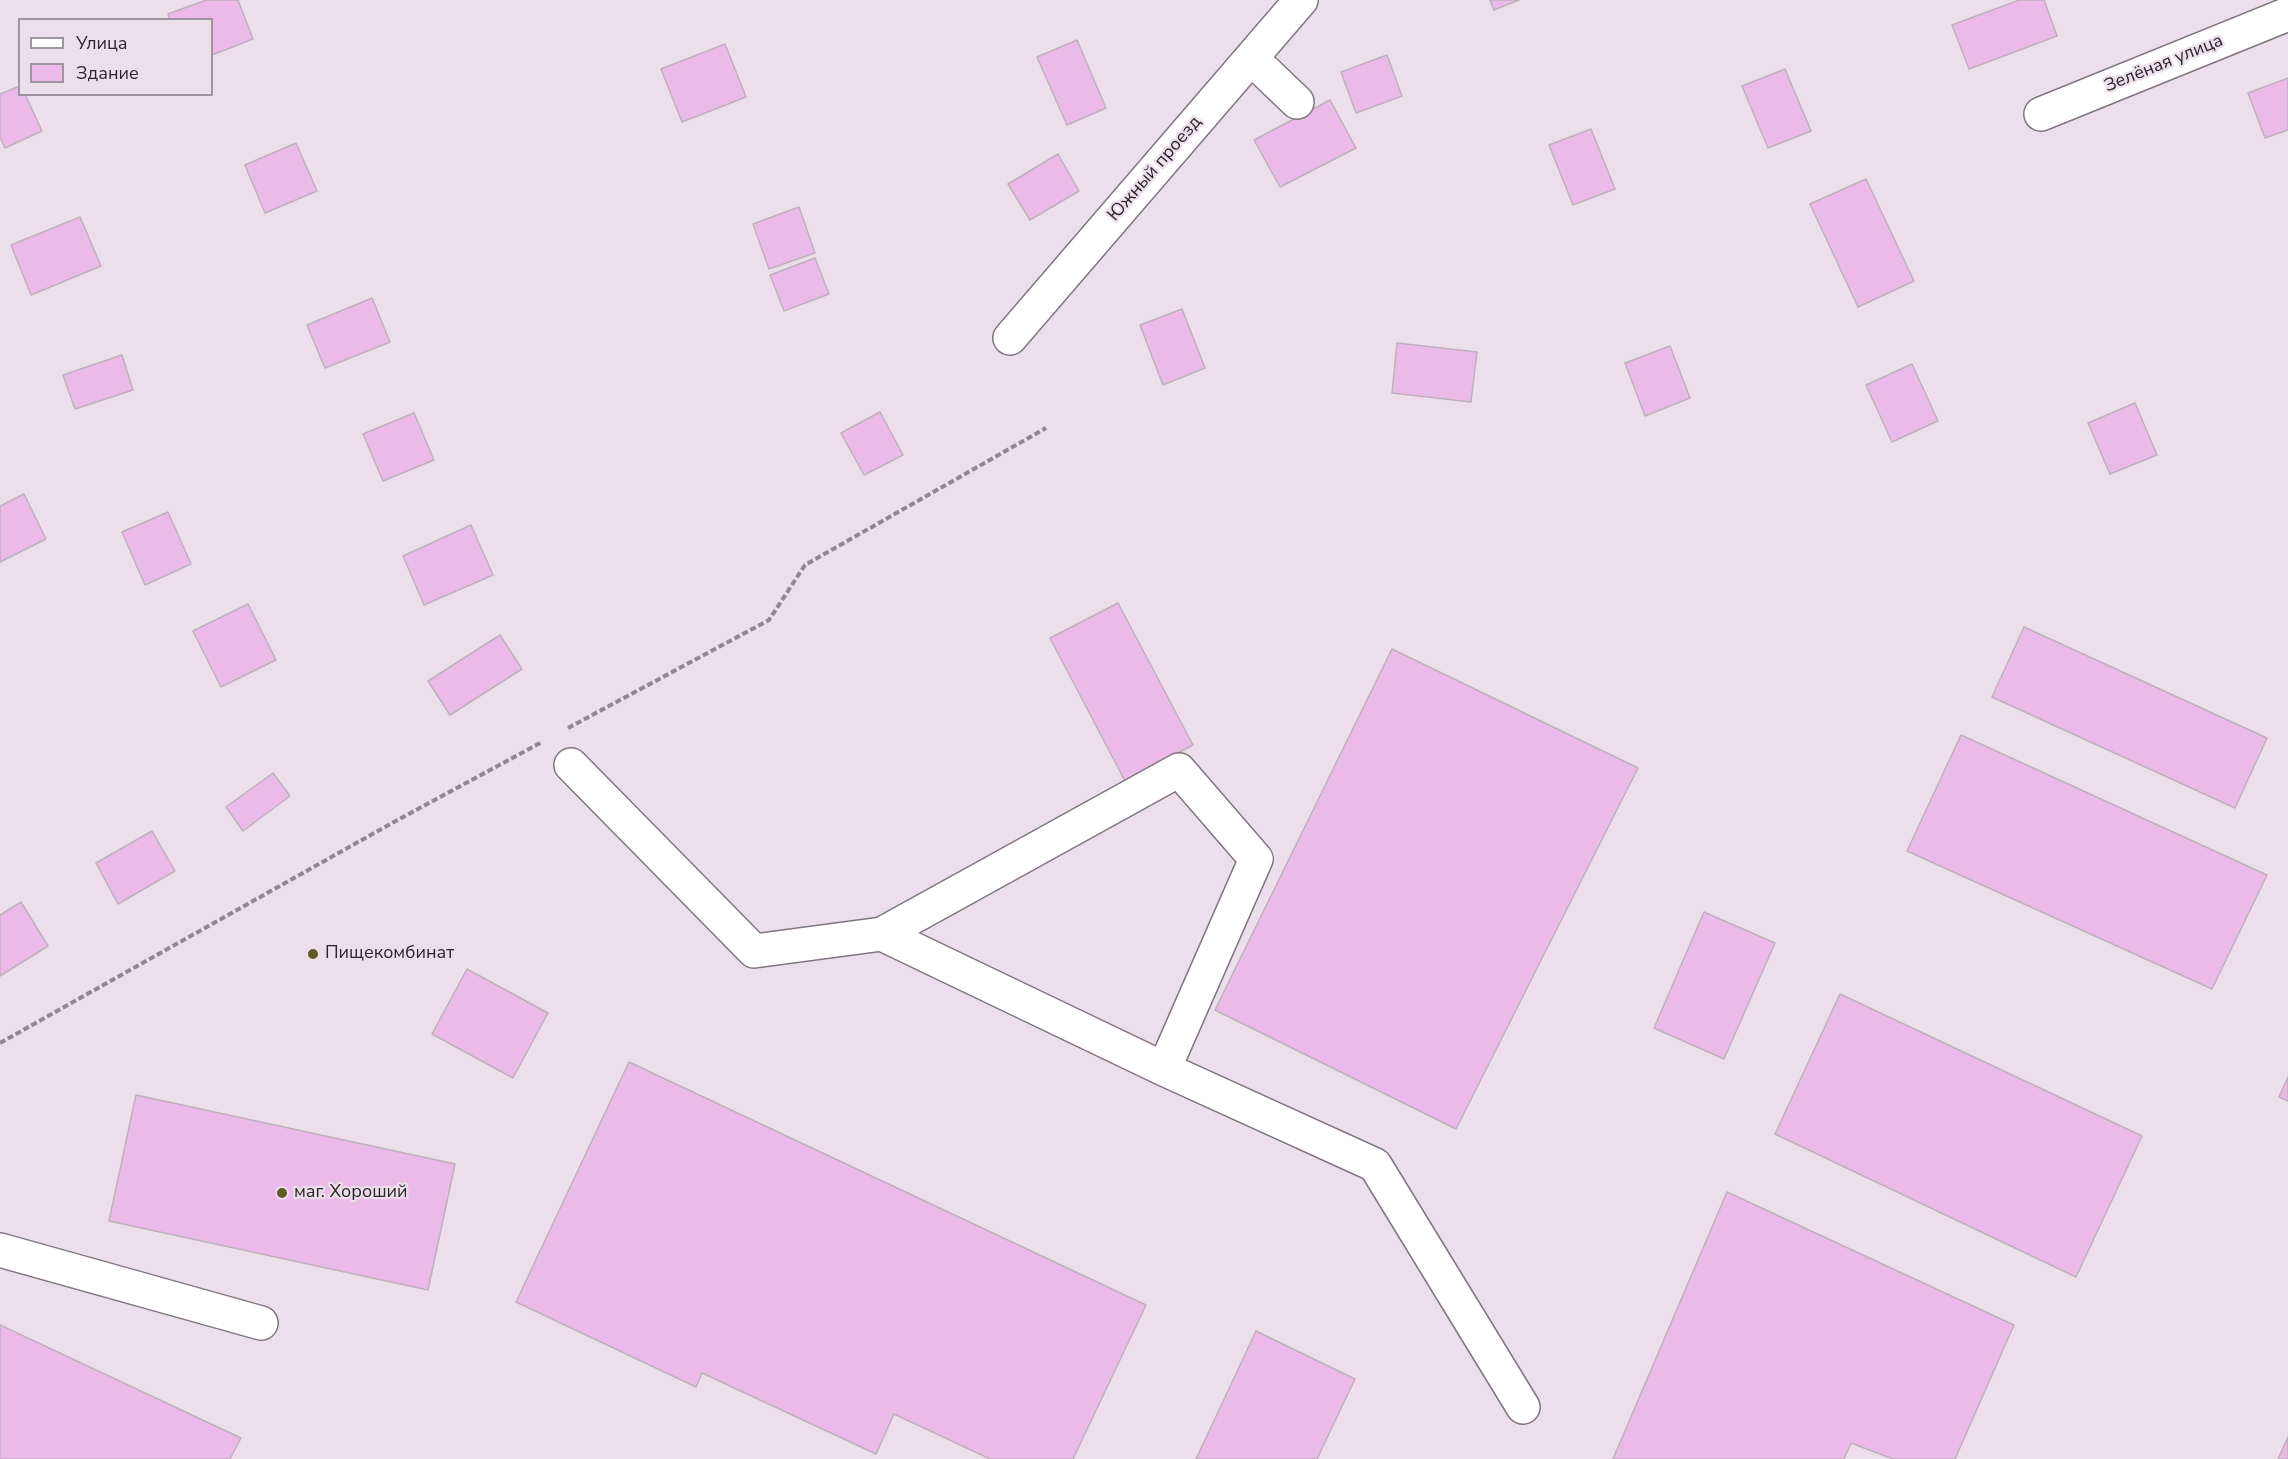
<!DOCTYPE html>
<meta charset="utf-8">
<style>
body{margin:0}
#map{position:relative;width:2288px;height:1459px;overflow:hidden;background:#ecdfeb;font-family:"Nunito Sans",sans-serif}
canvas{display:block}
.legend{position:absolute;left:18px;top:18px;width:195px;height:78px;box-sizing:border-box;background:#ecdfeb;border:2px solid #9f959e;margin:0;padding:8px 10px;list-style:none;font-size:18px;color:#2b262a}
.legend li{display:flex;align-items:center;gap:12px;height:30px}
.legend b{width:30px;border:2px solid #9f959e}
</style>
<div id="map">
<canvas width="2288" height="1459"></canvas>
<ul class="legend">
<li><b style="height:8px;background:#fff"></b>Улица</li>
<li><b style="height:16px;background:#ecbae8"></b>Здание</li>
</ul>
</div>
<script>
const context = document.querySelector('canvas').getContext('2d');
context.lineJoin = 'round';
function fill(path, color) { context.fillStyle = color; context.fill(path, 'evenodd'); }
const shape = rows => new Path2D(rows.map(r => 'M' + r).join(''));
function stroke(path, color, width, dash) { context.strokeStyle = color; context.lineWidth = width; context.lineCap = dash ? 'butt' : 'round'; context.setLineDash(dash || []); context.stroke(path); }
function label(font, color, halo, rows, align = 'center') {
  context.font = font + ' "Nunito Sans",sans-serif'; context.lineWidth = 4.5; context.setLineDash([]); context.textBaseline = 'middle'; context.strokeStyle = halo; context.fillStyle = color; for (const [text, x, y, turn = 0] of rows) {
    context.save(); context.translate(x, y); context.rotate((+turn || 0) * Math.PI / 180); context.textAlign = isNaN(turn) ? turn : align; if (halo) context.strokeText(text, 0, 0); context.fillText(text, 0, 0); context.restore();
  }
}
const building = shape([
 [206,0,238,0,253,39,212,55,212,20,170,20,168,14,206,0],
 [1490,0,1519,0,1494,10,1490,0],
 [2019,0,2044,0,2057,36,1969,69,1952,25,2019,0],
 [1077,40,1106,108,1067,125,1037,57,1077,40],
 [725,44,746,97,682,122,661,69,725,44],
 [1387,55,1402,96,1356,113,1341,72,1387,55],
 [1785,69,1811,131,1768,148,1742,86,1785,69],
 [2288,78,2288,130,2265,138,2248,93,2288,78],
 [20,86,20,94,25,94,42,131,5,148,0,137,0,94,20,86],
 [1330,100,1356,148,1280,187,1254,140,1330,100],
 [1591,129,1615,189,1573,205,1549,145,1591,129],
 [296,143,317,191,265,213,245,165,296,143],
 [1058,154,1079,191,1030,220,1008,184,1058,154],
 [1866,179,1914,281,1858,307,1810,204,1866,179],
 [799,207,815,253,769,269,753,224,799,207],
 [80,217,101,266,31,295,11,245,80,217],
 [815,258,829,294,784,311,770,275,815,258],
 [372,298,390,342,325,368,307,325,372,298],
 [1182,309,1205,368,1163,385,1140,325,1182,309],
 [1397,343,1477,352,1471,402,1392,393,1397,343],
 [1670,346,1690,398,1645,416,1625,363,1670,346],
 [122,355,133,390,75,409,63,375,122,355],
 [1912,364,1938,421,1892,442,1866,385,1912,364],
 [2135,403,2157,455,2110,474,2088,423,2135,403],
 [880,412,903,455,864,475,841,433,880,412],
 [414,413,434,460,383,481,363,434,414,413],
 [24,494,46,539,0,562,0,506,24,494],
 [168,512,191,564,145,585,122,532,168,512],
 [471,525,493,575,424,605,403,556,471,525],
 [1118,603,1193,745,1125,781,1050,638,1118,603],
 [248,604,276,660,221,687,193,631,248,604],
 [2024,627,2267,738,2235,808,1992,697,2024,627],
 [500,635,522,669,450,715,428,681,500,635],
 [1392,649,1638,768,1456,1129,1215,1010,1392,649],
 [1961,735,2267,875,2212,989,1907,851,1961,735],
 [273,773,290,796,243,831,226,807,273,773],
 [152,831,175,871,118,904,96,863,152,831],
 [21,902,48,946,0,976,0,915,21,902],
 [1704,912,1775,943,1724,1059,1654,1028,1704,912],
 [467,969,548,1013,513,1078,432,1034,467,969],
 [1840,994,2142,1136,2076,1277,1775,1134,1840,994],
 [629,1062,1146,1305,1073,1459,990,1459,894,1414,876,1454,702,1373,696,1387,516,1302,629,1062],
 [2288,1077,2288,1101,2279,1097,2288,1077],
 [136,1095,455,1164,428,1290,109,1221,136,1095],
 [1727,1192,2014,1325,1955,1459,1893,1459,1851,1443,1844,1459,1613,1459,1727,1192],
 [0,1325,241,1438,230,1459,0,1459,0,1325],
 [1256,1331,1355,1379,1317,1459,1196,1459,1256,1331],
 [2288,1437,2288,1459,2278,1459,2288,1437]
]);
fill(building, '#ecbae8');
stroke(building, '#bdb1bc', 1.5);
const minor = shape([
 [1251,58,1297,102],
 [2041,114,2288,14],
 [1010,338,1301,0],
 [571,765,754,951,882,934,1164,1069,1375,1165,1523,1407],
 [882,934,1179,770,1256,859,1164,1069],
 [0,1250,261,1323]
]);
stroke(minor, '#817680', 36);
stroke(shape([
 [568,728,769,620,805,565,1046,428],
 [0,1043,392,823,542,742]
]), '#90878f', 4, [6, 3]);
stroke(minor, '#fff', 33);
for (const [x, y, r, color] of [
 [313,954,6,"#625a26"],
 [282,1193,6,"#625a26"]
]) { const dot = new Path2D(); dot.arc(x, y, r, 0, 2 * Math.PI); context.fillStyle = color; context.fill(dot); stroke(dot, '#ecdfeb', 2); }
label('18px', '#2b262a', '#ecdfeb', [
 ["Зелёная улица",2164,64,-22],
 ["Южный проезд",1155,169,-49]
]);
label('18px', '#2b262a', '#ecdfeb', [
 ["Пищекомбинат",325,954],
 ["маг. Хороший",294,1193]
], 'left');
</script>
